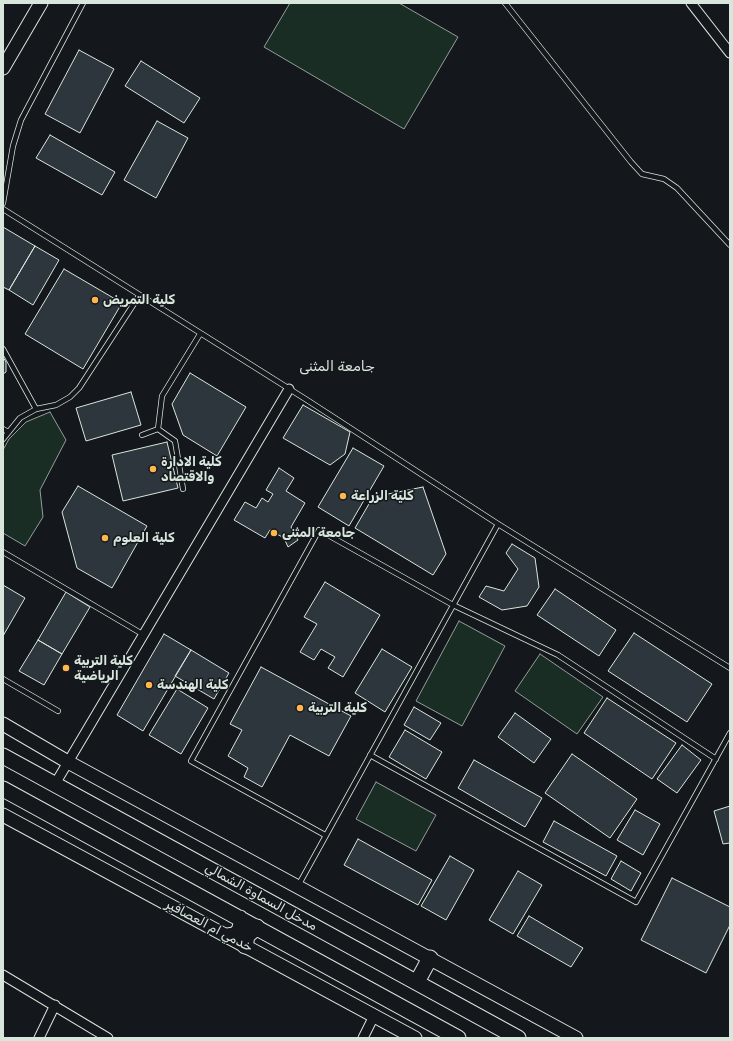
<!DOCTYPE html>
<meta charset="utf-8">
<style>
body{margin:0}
#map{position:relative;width:733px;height:1041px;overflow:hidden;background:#14181c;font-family:Rubik,sans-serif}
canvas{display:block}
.frame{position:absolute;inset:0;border:4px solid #d8e6dc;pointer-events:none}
</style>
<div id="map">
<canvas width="733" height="1041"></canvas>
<div class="frame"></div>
</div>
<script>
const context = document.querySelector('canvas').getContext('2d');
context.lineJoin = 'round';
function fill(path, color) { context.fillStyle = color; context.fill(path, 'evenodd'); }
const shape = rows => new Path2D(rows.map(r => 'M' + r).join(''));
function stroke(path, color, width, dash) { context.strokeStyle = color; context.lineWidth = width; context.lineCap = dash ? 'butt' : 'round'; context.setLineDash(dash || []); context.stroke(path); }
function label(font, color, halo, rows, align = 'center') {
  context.font = font + ' Rubik,Cairo,sans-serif'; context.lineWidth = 3; context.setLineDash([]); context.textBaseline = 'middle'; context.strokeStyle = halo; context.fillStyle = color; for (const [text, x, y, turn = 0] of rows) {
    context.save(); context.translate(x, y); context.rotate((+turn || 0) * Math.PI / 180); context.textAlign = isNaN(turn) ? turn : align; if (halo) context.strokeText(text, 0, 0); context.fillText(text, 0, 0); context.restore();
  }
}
const green = shape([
 [290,3,399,3,458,37,404,129,264,47,290,3],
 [50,412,66,440,40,490,43,517,25,546,3,533,3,450,9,439,26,422,50,412],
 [459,621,505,646,462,726,416,701,459,621],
 [540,654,603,697,577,734,515,691,540,654],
 [376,782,436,815,416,851,356,819,376,782]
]);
fill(green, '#1a2d24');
stroke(green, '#939e99', 1);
const building = shape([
 [79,50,114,69,80,133,45,114,79,50],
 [141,61,200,98,184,123,125,86,141,61],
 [157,121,188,138,156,198,124,180,157,121],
 [50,135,115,172,102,195,36,158,50,135],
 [3,227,35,246,9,290,3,287,3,227],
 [35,246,59,260,33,305,9,290,35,246],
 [64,269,122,303,83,369,25,334,64,269],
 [3,357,6,362,6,372,3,374,3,357],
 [190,373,246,407,217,456,183,435,172,404,190,373],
 [131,392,141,425,86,441,76,408,131,392],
 [303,405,350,432,345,454,330,465,283,438,303,405],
 [167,442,178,488,123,501,112,455,167,442],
 [353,448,384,466,349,526,318,507,353,448],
 [279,468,294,478,286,491,305,503,291,527,298,540,288,547,284,538,270,530,265,538,234,520,245,502,256,508,262,498,268,502,273,494,266,490,279,468],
 [78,486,147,526,112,588,77,568,62,512,78,486],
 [423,487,446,554,433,575,355,528,373,497,423,487],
 [512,544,535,558,539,587,527,606,502,610,479,597,486,586,504,591,518,569,506,553,512,544],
 [325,582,380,615,343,677,328,668,335,657,321,649,314,660,300,652,317,624,304,617,325,582],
 [3,585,25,598,3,636,3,585],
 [555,589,616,630,599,656,537,615,555,589],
 [66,592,90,607,62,654,38,640,66,592],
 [634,633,712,684,687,722,608,671,634,633],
 [164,634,191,650,143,731,117,715,164,634],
 [38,640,62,654,44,685,19,671,38,640],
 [382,649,412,667,385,712,355,693,382,649],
 [191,650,229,673,214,699,175,676,191,650],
 [261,667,351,716,329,756,290,735,262,787,244,777,248,768,228,756,242,730,230,724,261,667],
 [177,689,208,708,181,754,149,735,177,689],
 [607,698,676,743,652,779,584,733,607,698],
 [414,707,441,723,430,740,404,725,414,707],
 [515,713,551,739,534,763,498,737,515,713],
 [405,730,442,752,426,779,389,757,405,730],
 [682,745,701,760,677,793,657,779,682,745],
 [572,754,637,799,610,838,545,793,572,754],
 [474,760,542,798,525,827,458,788,474,760],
 [730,806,730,843,723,844,714,811,730,806],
 [635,810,660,824,643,855,617,840,635,810],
 [554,821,617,856,606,876,543,842,554,821],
 [358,839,432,880,418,905,344,865,358,839],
 [450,856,474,870,446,920,421,906,450,856],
 [621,861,641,873,631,891,611,879,621,861],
 [518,871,542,885,513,934,489,920,518,871],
 [672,878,730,907,730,925,706,973,641,940,672,878],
 [529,916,583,948,571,967,517,936,529,916]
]);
fill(building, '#2c363c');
stroke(building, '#d8e6dc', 1);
const service = shape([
 [505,3,631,162,642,174,664,179,677,188,730,245],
 [3,203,13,146,21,120,83,3],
 [3,209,307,400,498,524,730,668],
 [3,349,36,409],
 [3,429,8,432],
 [158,429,162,396,200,334],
 [142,435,158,429,175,441,183,489],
 [3,439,20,418,36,409,56,405,70,397,79,388,139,296],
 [3,552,144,635],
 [3,679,58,711],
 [370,755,636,902,730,733],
 [325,835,191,761,319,530,453,605,558,655,716,759],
 [298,886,498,524]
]);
const minor = shape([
 [691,3,730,53],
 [55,784,289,389],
 [3,975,108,1038],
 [39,1038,55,1005],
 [363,1038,374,1016]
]);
const secondary = shape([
 [3,68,41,3],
 [3,724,68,762,576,1038],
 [3,815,415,1038]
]);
const trunk = shape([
 [3,756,518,1038],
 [3,789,458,1038],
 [228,936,234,935,239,931,241,924,240,918],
 [245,946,247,936,257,927],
 [417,982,430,958]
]);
stroke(service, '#d8e6dc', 6);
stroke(minor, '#d8e6dc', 11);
stroke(secondary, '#d8e6dc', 15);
stroke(trunk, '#d8e6dc', 17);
stroke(service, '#14181c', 4.5);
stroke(minor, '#14181c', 9);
stroke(secondary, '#14181c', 13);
stroke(trunk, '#14181c', 15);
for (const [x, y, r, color] of [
 [95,300,4,"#ffb74d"],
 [153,469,4,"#ffb74d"],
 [343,496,4,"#ffb74d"],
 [274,533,4,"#ffb74d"],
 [105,538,4,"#ffb74d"],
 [66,668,4,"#ffb74d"],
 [149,685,4,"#ffb74d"],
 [300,708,4,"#ffb74d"]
]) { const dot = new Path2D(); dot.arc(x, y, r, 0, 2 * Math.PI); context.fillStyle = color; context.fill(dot); stroke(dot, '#14181c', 1.5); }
label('bold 13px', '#d8e6dc', '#14181c', [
 ["كلية التمريض",103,300],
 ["كلية الادارة",161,462],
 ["والاقتصاد",161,477],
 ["كلية الزراعة",351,496],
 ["جامعة المثنى",282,533],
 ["كلية العلوم",113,538],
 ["كلية التربية",74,661],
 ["الرياضية",74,676],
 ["كلية الهندسة",157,685],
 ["كلية التربية",308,708]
], 'left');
label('13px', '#d8e6dc', '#14181c', [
 ["مدخل السماوة الشمالي",261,897,29],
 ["خدمي ام العصافير",209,926,28]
]);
label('14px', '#d8e6dc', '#14181c', [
 ["جامعة المثنى",337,367]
]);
</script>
